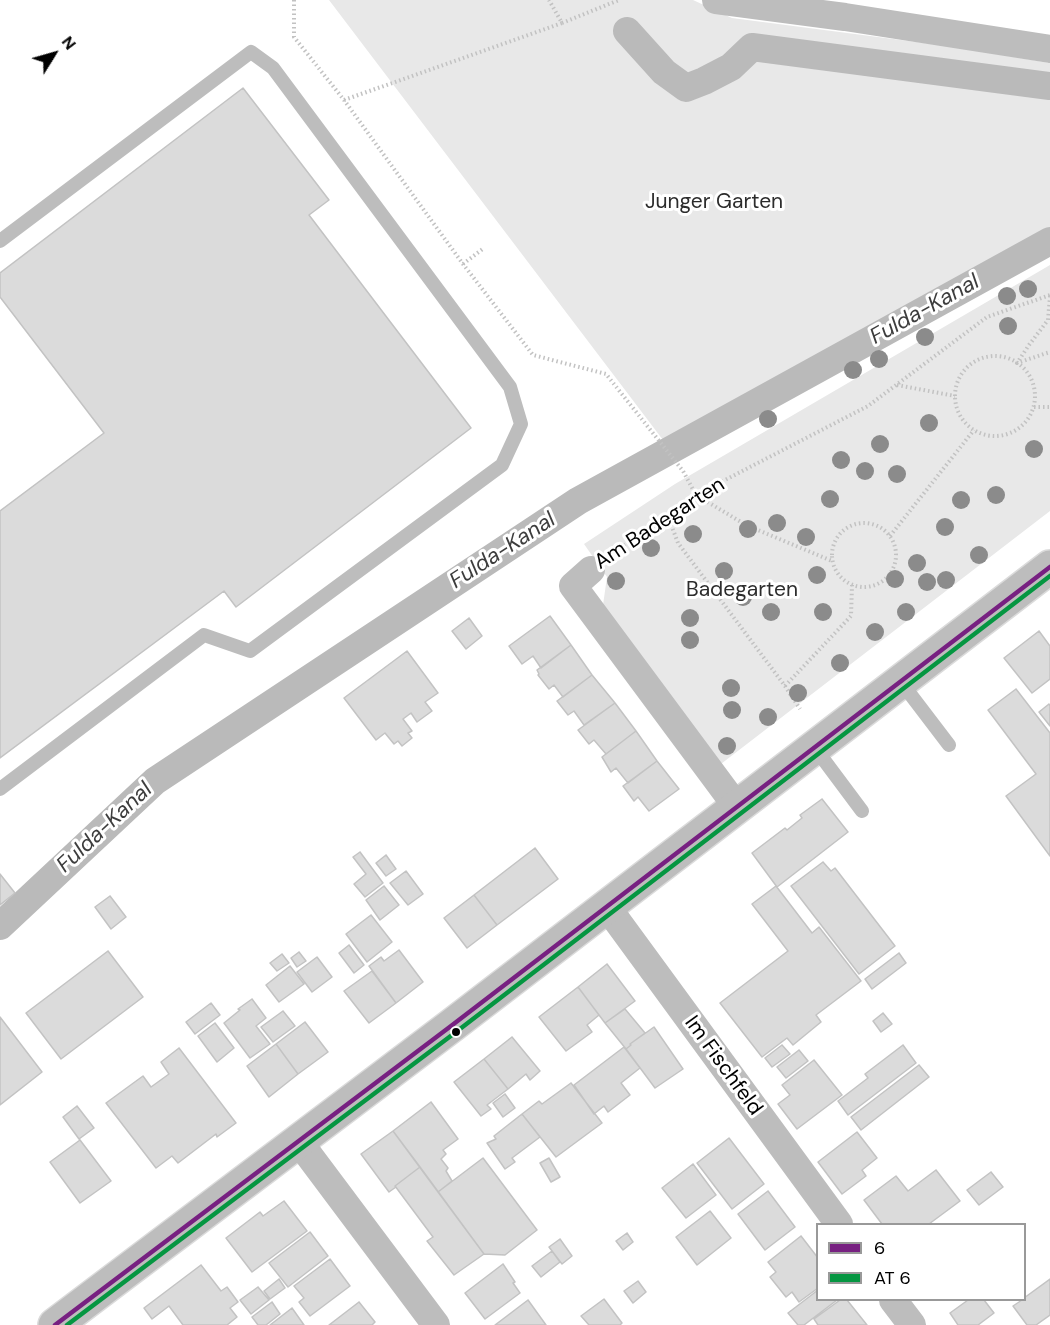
<!DOCTYPE html>
<style>
body{margin:0}
#map{position:relative;width:1050px;height:1325px;overflow:hidden;background:#fff;font-family:"DM Sans",sans-serif}
canvas{display:block}
.legend{position:absolute;left:816px;top:1223px;width:210px;height:78px;box-sizing:border-box;background:#fff;border:2px solid #999;margin:0;padding:8px 10px;list-style:none;font-size:18px;color:#000}
.legend li{display:flex;align-items:center;gap:12px;height:30px}
.legend b{width:30px;border:2px solid #999}
.north{position:absolute;left:24px;top:24px;width:60px;height:60px;-webkit-text-stroke:4px #fff;paint-order:stroke;rotate:53deg;font-size:16px;font-weight:700;line-height:24px;text-align:center;color:#000}
.north::after{content:'';display:block;margin:auto;width:21px;height:27px;background:#000;clip-path:polygon(50% 0,100% 100%,50% 72%,0 100%)}
</style>
<div id="map">
<canvas width="1050" height="1325"></canvas>
<ul class="legend">
<li><b style="height:8px;background:#772081"></b>6</li>
<li><b style="height:8px;background:#059641"></b>AT 6</li>
</ul>
<div class="north">N</div>
</div>
<script>
const context = document.querySelector('canvas').getContext('2d');
context.lineJoin = 'round';
function fill(path, color) { context.fillStyle = color; context.fill(path, 'evenodd'); }
const shape = rows => new Path2D(rows.map(r => 'M' + r).join(''));
function stroke(path, color, width, dash) { context.strokeStyle = color; context.lineWidth = width; context.lineCap = dash ? 'butt' : 'round'; context.setLineDash(dash || []); context.stroke(path); }
function label(font, color, halo, rows, align = 'center') {
  context.font = font + ' "DM Sans",sans-serif'; context.lineWidth = 6; context.setLineDash([]); context.textBaseline = 'middle'; context.strokeStyle = halo; context.fillStyle = color; for (const [text, x, y, turn = 0] of rows) {
    context.save(); context.translate(x, y); context.rotate((+turn || 0) * Math.PI / 180); context.textAlign = isNaN(turn) ? turn : align; if (halo) context.strokeText(text, 0, 0); context.fillText(text, 0, 0); context.restore();
  }
}
fill(shape([
 [329,0,693,0,732,18,947,46,1050,63,1050,229,663,440],
 [1050,265,1050,511,717,767,602,612,607,577,584,544,675,484]
]), '#e8e8e8');
stroke(shape([
 [627,31,664,72,686,88,704,81,731,67,752,47,1050,86],
 [0,926,155,781,578,501,1050,241]
]), '#bababa', 28);
const building = shape([
 [243,88,329,200,309,215,471,428,236,607,224,591,0,758,0,511,104,433,0,297,0,273,243,88],
 [550,616,571,645,541,668,533,656,522,664,509,646,550,616],
 [469,618,482,636,466,649,452,631,469,618],
 [1039,631,1050,646,1050,679,1032,693,1004,658,1039,631],
 [571,645,592,675,563,697,554,685,549,689,538,675,539,674,537,670,571,645],
 [407,651,438,693,425,702,432,711,417,722,411,713,403,719,412,731,408,733,412,738,402,746,398,741,394,744,385,733,376,740,344,698,407,651],
 [592,675,615,703,584,725,574,711,568,715,557,701,592,675],
 [1016,689,1050,733,1050,856,1006,796,1036,774,988,710,1016,689],
 [615,703,636,731,606,754,594,740,589,744,578,730,615,703],
 [1049,704,1050,706,1050,726,1039,712,1049,704],
 [636,731,657,761,628,783,616,768,611,772,602,757,636,731],
 [657,761,679,789,649,811,638,797,634,801,623,786,657,761],
 [822,799,848,832,777,887,752,853,785,828,787,830,802,818,800,815,822,799],
 [535,848,558,879,497,925,474,895,535,848],
 [360,852,383,883,365,897,354,884,366,874,353,857,360,852],
 [386,855,396,869,386,876,376,863,386,855],
 [823,862,831,871,835,868,895,946,859,974,791,886,823,862],
 [406,871,423,894,408,905,390,883,406,871],
 [0,874,15,893,0,905,0,874],
 [384,886,399,905,380,920,366,900,384,886],
 [776,886,812,933,819,927,861,981,816,1015,821,1022,793,1045,787,1038,762,1057,720,1003,788,951,752,904,776,886],
 [474,895,497,925,467,948,444,918,474,895],
 [110,896,126,917,111,929,95,907,110,896],
 [371,915,392,942,367,962,346,934,371,915],
 [349,945,364,965,354,973,339,953,349,945],
 [399,950,423,982,396,1003,369,966,381,957,384,961,399,950],
 [108,951,143,997,61,1059,26,1013,108,951],
 [299,952,306,961,297,967,291,958,299,952],
 [899,953,906,963,872,989,865,979,899,953],
 [282,954,289,963,277,971,270,963,282,954],
 [317,957,332,977,312,992,297,972,317,957],
 [607,964,635,1001,605,1023,578,987,607,964],
 [290,966,304,984,279,1002,266,985,290,966],
 [372,971,396,1003,369,1023,344,991,372,971],
 [578,987,599,1015,587,1025,592,1032,566,1051,539,1017,578,987],
 [252,999,266,1018,256,1026,270,1044,250,1058,224,1023,240,1010,238,1009,252,999],
 [211,1003,220,1015,195,1034,186,1022,211,1003],
 [625,1009,645,1033,630,1044,631,1045,626,1049,605,1023,625,1009],
 [283,1011,295,1026,273,1042,261,1027,283,1011],
 [883,1013,892,1024,881,1032,873,1021,883,1013],
 [0,1017,42,1072,0,1105,0,1017],
 [305,1022,328,1052,298,1074,276,1044,305,1022],
 [215,1023,234,1048,217,1062,198,1036,215,1023],
 [654,1027,683,1069,655,1088,626,1049,631,1045,630,1044,654,1027],
 [512,1037,540,1071,530,1080,526,1074,508,1089,484,1059,512,1037],
 [276,1044,298,1074,269,1097,247,1066,276,1044],
 [782,1045,790,1054,772,1067,765,1058,782,1045],
 [903,1045,916,1063,848,1115,838,1101,868,1078,865,1074,903,1045],
 [624,1047,640,1068,621,1083,630,1095,608,1112,604,1106,594,1114,574,1085,624,1047],
 [179,1048,236,1123,217,1137,216,1134,178,1163,172,1156,156,1168,106,1103,143,1076,151,1087,169,1074,161,1062,179,1048],
 [799,1050,808,1061,786,1078,777,1067,799,1050],
 [484,1059,508,1089,487,1105,491,1109,481,1116,454,1082,484,1059],
 [814,1060,842,1095,797,1129,778,1104,790,1095,782,1085,814,1060],
 [919,1065,929,1077,861,1130,851,1117,919,1065],
 [571,1083,602,1123,556,1157,522,1114,539,1101,542,1104,571,1083],
 [505,1094,515,1108,503,1117,493,1103,505,1094],
 [431,1102,458,1139,443,1150,446,1154,441,1159,448,1168,446,1171,452,1181,438,1192,393,1131,431,1102],
 [77,1106,94,1128,79,1139,63,1117,77,1106],
 [522,1114,540,1137,512,1158,515,1162,505,1169,487,1143,496,1139,494,1136,522,1114],
 [393,1131,420,1167,395,1186,396,1187,389,1192,361,1154,393,1131],
 [857,1132,877,1158,862,1170,866,1176,842,1194,818,1162,857,1132],
 [729,1138,764,1184,732,1209,697,1163,729,1138],
 [80,1140,111,1181,80,1203,50,1162,80,1140],
 [483,1158,537,1230,505,1255,484,1254,438,1192,483,1158],
 [549,1158,560,1177,551,1182,540,1163,549,1158],
 [693,1164,716,1195,686,1218,662,1188,693,1164],
 [420,1167,484,1254,454,1275,427,1241,433,1237,395,1186,420,1167],
 [936,1170,960,1201,929,1224,882,1224,864,1200,896,1176,908,1191,936,1170],
 [991,1172,1003,1187,979,1205,967,1190,991,1172],
 [768,1191,795,1227,765,1250,738,1214,768,1191],
 [284,1201,307,1231,252,1272,226,1238,260,1212,263,1216,284,1201],
 [710,1211,731,1238,697,1265,676,1237,710,1211],
 [310,1232,328,1256,288,1287,269,1263,310,1232],
 [627,1233,633,1242,623,1250,616,1241,627,1233],
 [801,1236,818,1258,818,1288,799,1302,792,1292,786,1297,770,1277,776,1272,768,1262,801,1236],
 [560,1239,572,1256,562,1264,549,1247,560,1239],
 [552,1251,560,1262,541,1277,532,1266,552,1251],
 [330,1259,350,1286,310,1316,299,1302,304,1298,294,1286,330,1259],
 [503,1264,515,1282,513,1283,520,1293,485,1319,465,1293,503,1264],
 [201,1265,221,1291,227,1287,238,1302,230,1308,237,1317,227,1325,183,1325,169,1306,152,1319,144,1308,201,1265],
 [279,1279,285,1288,270,1299,264,1291,279,1279],
 [1050,1279,1050,1315,1036,1325,1027,1325,1013,1306,1022,1300,1024,1300,1024,1298,1050,1279],
 [638,1281,646,1292,633,1303,624,1291,638,1281],
 [258,1287,269,1300,251,1314,240,1300,258,1287],
 [818,1290,818,1300,837,1300,804,1325,798,1325,788,1313,818,1290],
 [604,1299,622,1323,620,1325,589,1325,581,1316,604,1299],
 [528,1300,546,1325,495,1325,528,1300],
 [840,1300,847,1300,867,1325,818,1325,814,1319,840,1300],
 [968,1300,984,1300,994,1313,978,1325,958,1325,950,1313,968,1300],
 [272,1302,280,1314,266,1325,258,1325,252,1317,272,1302],
 [359,1302,375,1322,372,1325,329,1325,359,1302],
 [292,1308,304,1325,270,1325,292,1308]
]);
fill(building, '#dbdbdb');
stroke(building, '#c3c3c3', 1.5);
const primary = shape([
 [55,1325,451,1026,1050,567]
]);
stroke(primary, '#dbdbdb', 36);
stroke(shape([
 [294,0,294,37,344,100,463,264,533,355,606,374,683,471,696,495,746,525,832,561],
 [562,23,619,0],
 [344,100,562,23,549,0],
 [463,264,484,248],
 [1050,296,1048,320,1029,345,1017,363,1050,352],
 '955 396a40 40 0 1 1 80 0a40 40 0 1 1-80 0Z',
 [897,385,955,396],
 [1034,407,1050,407],
 [673,511,672,527,678,543,785,686,800,709],
 '832 555a32 32 0 1 1 64 0a32 32 0 1 1-64 0Z',
 [890,536,974,430],
 [613,553,696,495,868,406,987,317,1050,295],
 [785,686,851,616,852,585]
]), '#c2c2c2', 4, [1.5, 3]);
stroke(shape([
 [0,241,251,52,273,68,510,387,521,424,502,465,250,651,204,635,0,789],
 [901,682,949,745],
 [815,748,862,811]
]), '#bdbdbd', 14);
stroke(shape([
 [716,0,845,17,1050,49],
 [591,570,573,586,737,807],
 [607,907,839,1224],
 [299,1142,436,1325],
 [893,1300,912,1325]
]), '#bdbdbd', 28);
stroke(primary, '#bdbdbd', 33);
stroke(shape([
 [55,1325,451,1026,1050,567]
]), '#772081', 4.5);
stroke(shape([
 [67,1325,456,1032,1050,576]
]), '#059641', 4.5);
context.fillStyle = '#8b8b8b';
for (const [x, y] of [
 [1028,289],
 [1007,296],
 [1008,326],
 [925,337],
 [879,359],
 [853,370],
 [768,419],
 [929,423],
 [880,444],
 [1034,449],
 [841,460],
 [865,471],
 [897,474],
 [996,495],
 [830,499],
 [961,500],
 [777,523],
 [945,527],
 [748,529],
 [693,534],
 [806,537],
 [651,548],
 [979,555],
 [917,563],
 [724,571],
 [817,575],
 [895,579],
 [946,580],
 [616,581],
 [927,582],
 [743,597],
 [771,612],
 [823,612],
 [906,612],
 [690,618],
 [875,632],
 [690,640],
 [840,663],
 [731,688],
 [798,693],
 [732,710],
 [768,717],
 [727,746]
]) { context.beginPath(); context.arc(x, y, 9, 0, 2 * Math.PI); context.fill(); }
for (const [x, y, r, color] of [
 [456,1032,5,"#000"]
]) { const dot = new Path2D(); dot.arc(x, y, r, 0, 2 * Math.PI); context.fillStyle = color; context.fill(dot); stroke(dot, '#fff', 2); }
label('21px', '#2c2c2c', '#fff', [
 ["Junger Garten",714,202],
 ["Badegarten",742,590]
]);
label('21px', '#000', '#fff', [
 ["Am Badegarten",660,524,-33],
 ["Im Fischfeld",723,1066,54]
]);
label('italic 22px', '#3d3d3d', '#fff', [
 ["Fulda-Kanal",925,310,-29],
 ["Fulda-Kanal",503,551,-33],
 ["Fulda-Kanal",105,828,-43]
]);
</script>
